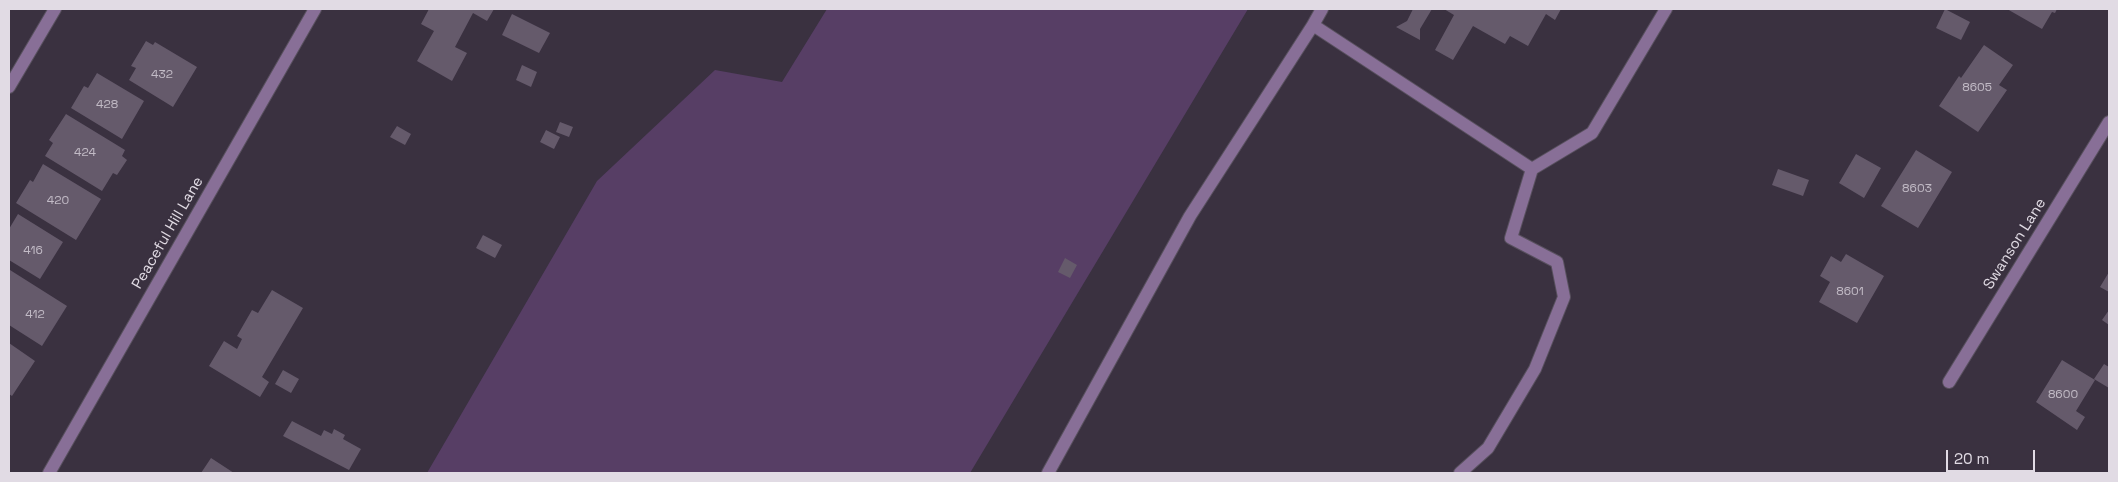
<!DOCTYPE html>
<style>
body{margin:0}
#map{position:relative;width:2118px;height:482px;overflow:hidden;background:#3a3140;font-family:"Space Grotesk",sans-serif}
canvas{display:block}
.frame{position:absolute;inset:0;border:10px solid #e1dbe4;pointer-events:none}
.scale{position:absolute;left:1946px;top:450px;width:89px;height:22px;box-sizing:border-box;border:2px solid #e1dbe4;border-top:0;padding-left:6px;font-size:15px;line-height:18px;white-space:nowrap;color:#e1dbe4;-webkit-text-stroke:4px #3a3140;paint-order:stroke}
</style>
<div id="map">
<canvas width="2118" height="482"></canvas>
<div class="frame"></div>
<div class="scale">20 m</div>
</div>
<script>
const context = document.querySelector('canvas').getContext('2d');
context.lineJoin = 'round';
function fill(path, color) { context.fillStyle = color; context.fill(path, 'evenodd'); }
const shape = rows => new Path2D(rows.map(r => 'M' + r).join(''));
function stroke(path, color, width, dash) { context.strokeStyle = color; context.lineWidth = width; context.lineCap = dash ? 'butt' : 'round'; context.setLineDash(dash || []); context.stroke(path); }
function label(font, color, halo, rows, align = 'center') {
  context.font = font + ' "Space Grotesk",sans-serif'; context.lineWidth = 4; context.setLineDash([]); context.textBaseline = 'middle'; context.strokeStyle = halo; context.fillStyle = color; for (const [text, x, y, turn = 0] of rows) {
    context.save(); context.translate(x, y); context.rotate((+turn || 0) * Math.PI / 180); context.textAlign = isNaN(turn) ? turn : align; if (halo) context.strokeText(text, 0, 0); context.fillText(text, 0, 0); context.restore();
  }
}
fill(shape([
 [827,9,1248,9,970,473,427,473,597,181,715,70,782,82]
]), '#573e65');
fill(shape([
 [429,9,494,9,487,21,473,13,455,47,467,53,452,81,417,61,434,31,421,24],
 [1413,9,1432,9,1420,29,1420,40,1396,27,1407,21],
 [1444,9,1561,9,1555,20,1546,14,1528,46,1510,36,1505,44,1473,26,1453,60,1435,50,1454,15],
 [1945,9,1970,22,1961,40,1936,28],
 [2007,9,2057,9,2055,13,2052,12,2042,29],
 [512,14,550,33,539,53,502,35],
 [146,41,153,45,155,42,197,67,173,107,129,80,136,68,131,66],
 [1984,45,2013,65,1999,85,2007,90,1978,132,1939,106,1959,76,1961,78],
 [522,65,537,72,531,87,516,80],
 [97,73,144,101,122,139,71,108,84,86,88,88],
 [66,114,125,150,122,156,127,160,117,175,113,173,102,191,45,156,53,143,49,140],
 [560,122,573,127,569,137,556,132],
 [397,126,411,134,405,145,390,137],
 [546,130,560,137,554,149,540,142],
 [1916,150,1952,172,1918,228,1881,206],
 [1856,154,1881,168,1864,198,1839,183],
 [43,164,101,199,76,240,16,203,30,180,33,182],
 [1778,169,1809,180,1803,196,1772,185],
 [18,214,63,242,40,279,9,260,9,229],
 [483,235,502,245,495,258,476,248],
 [1846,254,1884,276,1857,323,1819,302,1830,282,1820,276,1831,256,1841,262],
 [1065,258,1077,265,1070,278,1058,272],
 [10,270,67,306,42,346,9,325,9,272],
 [2109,272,2109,292,2100,287],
 [272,290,303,308,262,377,269,382,260,397,209,366,224,341,237,349,242,339,237,336,252,310,258,313],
 [2109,310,2109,325,2102,320],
 [9,343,35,361,12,396,9,394],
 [2062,360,2095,380,2076,411,2085,417,2077,430,2036,402],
 [2104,364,2109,367,2109,388,2094,379],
 [283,370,299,379,291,393,275,384],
 [292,421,321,436,324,430,332,434,334,429,345,435,343,439,361,449,349,470,283,436],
 [211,458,234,473,201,473]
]), '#655a6b');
const minor = shape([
 [1322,9,1313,25,1532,169,1592,133,1666,9],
 [9,87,55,9],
 [1949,382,2109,122],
 [49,473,315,9],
 [1048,473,1190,216,1313,25],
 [1460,473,1488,448,1535,369,1564,297,1557,262,1511,238,1532,169]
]);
stroke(minor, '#58505e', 14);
stroke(minor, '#886f97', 12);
label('12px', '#c2bbc6', null, [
 ["432",162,75],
 ["8605",1977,88],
 ["428",107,105],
 ["424",85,153],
 ["8603",1917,189],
 ["420",58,201],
 ["416",33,251],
 ["8601",1850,292],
 ["412",35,315],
 ["8600",2063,395]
]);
label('15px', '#e1dbe4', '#3a3140', [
 ["Peaceful Hill Lane",168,233,-60],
 ["Swanson Lane",2015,244,-58]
]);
</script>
